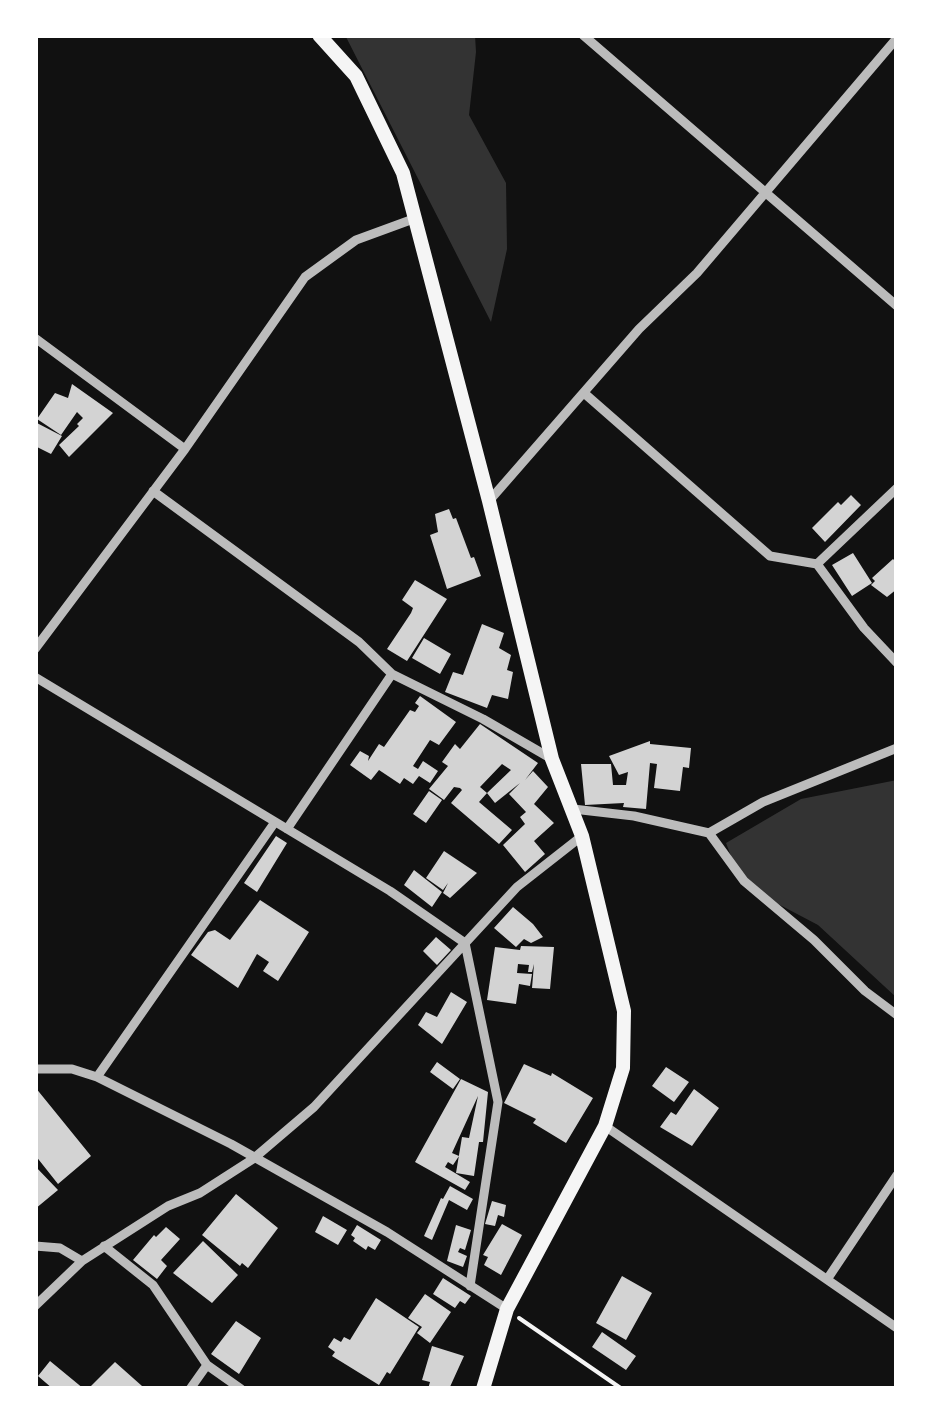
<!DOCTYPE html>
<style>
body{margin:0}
#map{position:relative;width:932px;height:1424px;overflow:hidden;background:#111;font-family:Merriweather,serif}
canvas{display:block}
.frame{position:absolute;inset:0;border:38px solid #fff;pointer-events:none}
</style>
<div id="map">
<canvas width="932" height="1424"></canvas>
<div class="frame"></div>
</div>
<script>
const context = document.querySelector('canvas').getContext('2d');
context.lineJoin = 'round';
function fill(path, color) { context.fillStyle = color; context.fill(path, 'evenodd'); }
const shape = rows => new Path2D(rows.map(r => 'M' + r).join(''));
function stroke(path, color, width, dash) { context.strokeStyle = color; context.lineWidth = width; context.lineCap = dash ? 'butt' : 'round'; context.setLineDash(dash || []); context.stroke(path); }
fill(shape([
 [345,35,475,35,476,52,469,115,506,183,507,249,491,322],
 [897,780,897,998,818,925,742,885,726,843,801,799]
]), '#333');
fill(shape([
 [72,384,113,413,69,457,59,445,79,426,77,424,83,418,77,412,61,435,37,419,55,393,68,398],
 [35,422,62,436,51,454,35,446],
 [851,495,861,505,825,542,812,528,838,502,841,505],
 [449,509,453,519,456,518,471,558,474,557,481,576,447,589,430,535,438,532,435,514],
 [853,553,872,583,852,596,832,565],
 [893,559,897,563,897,589,887,597,871,585,875,581,872,578],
 [415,580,447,599,407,661,387,649,411,613,413,608,402,600],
 [482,624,504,633,499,648,511,655,507,670,513,672,508,699,492,695,487,708,445,692,453,672,463,675],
 [424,638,451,654,440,674,412,658],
 [420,696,456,722,439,745,430,740,413,766,418,769,423,761,438,771,430,783,419,776,413,784,404,778,400,784,379,770,371,780,350,765,360,751,369,756,368,761,379,744,384,747,410,710,415,712,419,706,415,703],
 [480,724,538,763,525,780,533,771,548,787,534,804,554,823,534,841,545,854,525,872,503,845,525,824,520,817,526,812,509,794,520,783,495,803,487,793,479,802,512,830,499,844,451,803,462,790,460,788,454,787,444,800,429,789,448,766,442,762,455,744,460,749],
 [502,764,511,770,487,793,480,787],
 [650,741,650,744,691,748,689,768,683,767,680,791,654,788,657,764,650,763,646,809,623,807,624,803,585,805,581,764,611,764,613,785,626,785,628,772,619,775,609,756],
 [429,791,442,800,426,823,413,814],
 [276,836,287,843,257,892,244,883],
 [444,851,477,873,450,898,443,893,448,883,443,890,426,878],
 [414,870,442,892,432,907,404,885],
 [260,900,309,932,278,981,263,971,269,962,257,954,238,988,191,955,208,932,215,930,230,940],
 [513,907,533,924,543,937,531,943,524,939,516,947,494,928],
 [436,937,451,950,437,965,423,951],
 [521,946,554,947,550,989,532,988,534,964,532,972,528,972,529,965,518,964,517,973,532,974,530,986,519,984,516,1004,487,1000,495,947,520,950],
 [451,992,467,1002,442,1044,418,1025,426,1012,437,1017],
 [437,1062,460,1079,453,1089,430,1072],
 [524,1064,551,1076,552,1073,593,1098,566,1143,533,1123,536,1119,504,1103],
 [666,1067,689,1082,674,1102,652,1086],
 [461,1079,488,1092,483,1142,479,1142,474,1176,456,1173,462,1137,469,1138,478,1096,452,1153,459,1156,453,1165,448,1162,445,1167,470,1182,465,1190,415,1162],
 [35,1087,91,1156,58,1184,35,1155],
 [694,1089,719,1108,692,1146,660,1127,671,1112,676,1115],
 [35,1166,58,1190,35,1209],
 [450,1186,473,1199,467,1210,449,1200,432,1240,424,1236,441,1198,443,1199],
 [236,1194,278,1228,248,1268,242,1263,240,1266,202,1235],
 [492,1201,506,1205,504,1217,498,1215,495,1226,485,1224],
 [323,1216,347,1230,338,1245,315,1232],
 [502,1224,522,1235,501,1275,484,1265,488,1257,483,1255],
 [357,1225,381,1240,375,1250,368,1246,366,1250,353,1241,355,1238,351,1235],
 [456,1225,471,1230,465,1250,460,1248,458,1252,467,1256,463,1267,447,1261],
 [166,1227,180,1239,161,1260,167,1266,157,1279,133,1260,154,1235,156,1237],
 [203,1241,238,1275,212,1303,173,1273],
 [622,1276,652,1293,626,1340,596,1323],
 [443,1278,471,1296,465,1304,460,1301,455,1308,433,1294],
 [425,1294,451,1312,430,1343,417,1333,422,1327,408,1318],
 [376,1298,419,1327,390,1374,387,1372,379,1385,332,1356,335,1352,328,1347,334,1338,341,1342,344,1337,350,1340],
 [236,1321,261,1338,239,1374,211,1354],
 [602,1332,636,1356,626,1370,592,1347],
 [432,1346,464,1356,449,1389,428,1389,430,1382,422,1380],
 [50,1361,84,1389,53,1389,38,1376],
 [115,1362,142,1386,146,1389,88,1389]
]), '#d3d3d3');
stroke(shape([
 [519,1318,622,1389]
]), '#f5f5f5', 4);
stroke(shape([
 [583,35,897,306],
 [35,338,185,449],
 [584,393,770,556,817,564,864,628,897,663],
 [153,491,359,642,392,674,483,719,552,759],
 [489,501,639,329,697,273,897,38],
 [817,564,897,488],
 [35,649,185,449,305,277,356,240,416,218],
 [35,677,390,891,465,943,498,1102,470,1286],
 [573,809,634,816,709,833,763,802,897,748],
 [287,829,392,674],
 [709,833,744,881,814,940,865,991,897,1015],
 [35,1069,72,1069,97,1077,231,1144,387,1232,507,1309],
 [97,1077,275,822],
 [605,1126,897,1328],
 [35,1246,60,1248,82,1261],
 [104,1246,153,1285,207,1365,241,1389],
 [828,1278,897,1175],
 [35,1306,82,1261,168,1206,200,1193,253,1159,314,1107,517,887,582,836],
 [190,1389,207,1365]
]), '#bcbcbc', 9);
stroke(shape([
 [319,35,356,76,403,173,489,501,552,759,582,836,624,1011,623,1068,605,1126,507,1309,483,1389]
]), '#f5f5f5', 14);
</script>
